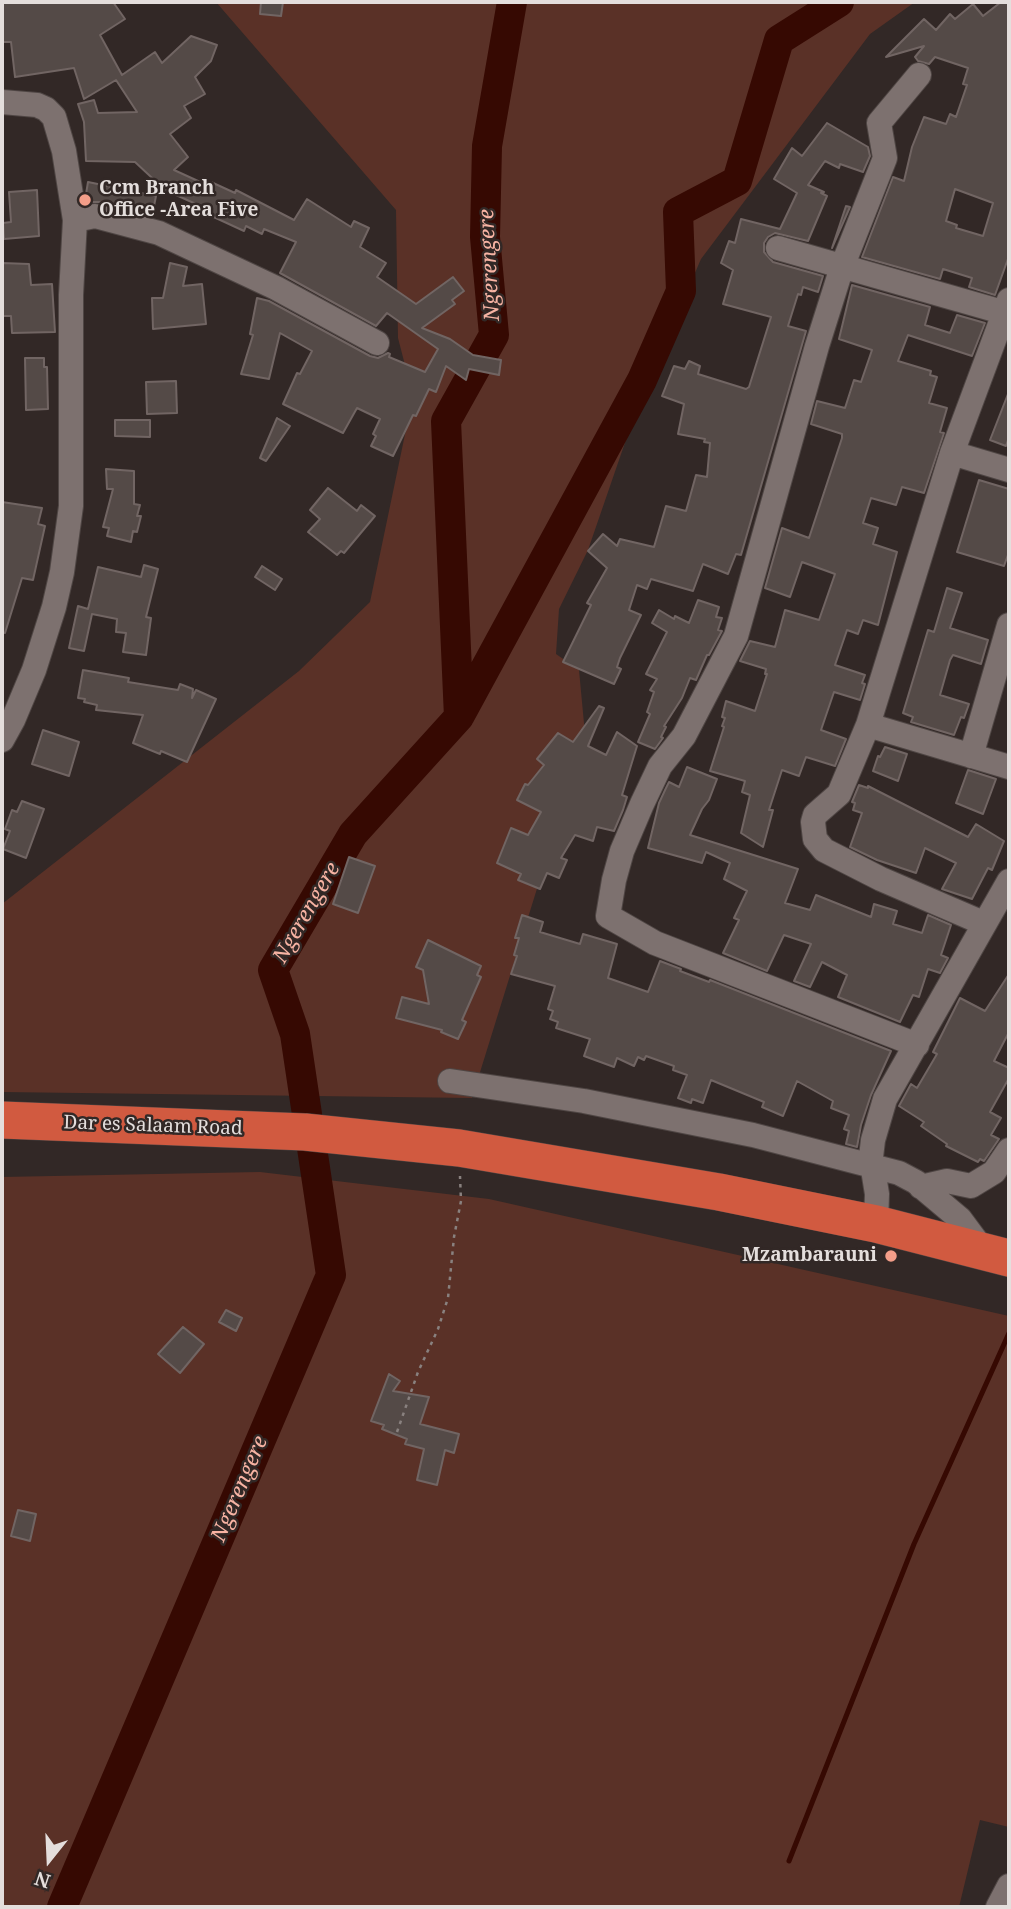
<!DOCTYPE html>
<style>
body{margin:0}
#map{position:relative;width:1011px;height:1909px;overflow:hidden;background:#322826;font-family:"Noto Serif",serif}
canvas{display:block}
.frame{position:absolute;inset:0;border:4px solid #e4dedc;pointer-events:none}
.north{position:absolute;left:14px;top:1825px;width:70px;height:70px;-webkit-text-stroke:5px #322826;paint-order:stroke;rotate:198deg;font-size:19px;font-weight:700;line-height:28px;text-align:center;color:#e4dedc}
.north::after{content:'';display:block;margin:auto;width:24px;height:32px;background:#e4dedc;clip-path:polygon(50% 0,100% 100%,50% 72%,0 100%)}
</style>
<div id="map">
<canvas width="1011" height="1909"></canvas>
<div class="frame"></div>
<div class="north">N</div>
</div>
<script>
const context = document.querySelector('canvas').getContext('2d');
context.lineJoin = 'round';
function fill(path, color) { context.fillStyle = color; context.fill(path, 'evenodd'); }
const shape = rows => new Path2D(rows.map(r => 'M' + r).join(''));
function stroke(path, color, width, dash) { context.strokeStyle = color; context.lineWidth = width; context.lineCap = dash ? 'butt' : 'round'; context.setLineDash(dash || []); context.stroke(path); }
function label(font, color, halo, rows, align = 'center') {
  context.font = font + ' "Noto Serif",serif'; context.lineWidth = 5; context.setLineDash([]); context.textBaseline = 'middle'; context.strokeStyle = halo; context.fillStyle = color; for (const [text, x, y, turn = 0] of rows) {
    context.save(); context.translate(x, y); context.rotate((+turn || 0) * Math.PI / 180); context.textAlign = isNaN(turn) ? turn : align; if (halo) context.strokeText(text, 0, 0); context.fillText(text, 0, 0); context.restore();
  }
}
fill(shape([
 [216,2,915,2,870,34,701,259,639,402,588,550,559,609,556,654,579,670,585,734,472,1098,2,1092,2,904,299,671,370,602,413,396,398,338,396,210],
 [260,1172,489,1199,1009,1316,1009,1827,980,1820,959,1907,2,1907,2,1177]
]), '#5a3127');
stroke(shape([
 [789,1861,914,1544,1009,1333]
]), '#360902', 5);
stroke(shape([
 [460,715,642,380,681,291,678,212,737,181,779,40,839,2],
 [62,1907,331,1275,295,1034,273,970,353,834,459,717,446,421,494,335,485,237,487,146,512,2]
]), '#360902', 30);
const building = shape([
 [2,2,113,2,125,19,100,35,122,75,155,52,162,63,191,36,217,45,211,61,195,77,205,94,184,106,191,118,170,134,188,157,174,170,209,186,211,182,235,193,236,190,294,220,307,199,351,227,354,221,369,228,360,247,386,263,377,277,416,304,453,277,464,291,452,300,455,304,422,328,450,339,473,355,501,360,499,375,469,369,466,380,446,366,436,392,429,389,416,416,413,415,393,456,371,446,376,436,373,434,380,419,357,408,343,433,283,404,297,373,300,374,312,351,280,333,269,379,241,374,253,335,250,334,257,298,269,301,370,356,378,358,388,353,390,354,389,357,425,372,438,349,387,313,376,326,280,273,296,242,264,229,262,234,246,226,244,231,205,213,207,209,165,190,135,162,86,161,84,122,78,104,94,100,98,113,137,112,116,80,84,99,74,68,15,77,11,42,2,42,2,2],
 [261,2,283,2,281,16,260,14,261,2],
 [1001,2,1009,2,1009,256,995,295,969,287,972,278,943,269,940,279,862,257,893,177,904,181,912,147,924,117,946,124,950,114,956,117,967,85,963,84,968,68,935,57,929,64,918,61,915,57,924,46,886,57,924,19,936,30,950,14,955,19,973,4,983,16,1001,2],
 [955,189,993,203,983,236,956,228,957,225,946,221,955,189],
 [827,123,868,147,870,156,863,172,840,164,839,168,825,161,808,185,824,192,821,193,827,196,808,241,775,233,768,237,764,243,764,252,773,262,823,276,818,292,803,287,801,295,798,294,788,326,806,331,741,555,736,554,728,574,703,564,693,591,651,579,647,589,637,585,629,610,641,615,620,658,617,667,621,669,614,684,563,662,591,605,587,603,607,568,588,551,603,534,617,546,620,539,654,547,666,506,686,511,696,475,707,477,710,443,704,442,705,439,678,434,684,404,662,396,674,366,685,369,689,361,700,366,698,374,746,389,749,387,771,317,723,304,733,270,721,263,729,241,735,243,741,219,780,229,797,193,774,179,792,148,802,156,827,123],
 [88,182,156,196,152,216,99,202,87,202,86,194,88,182],
 [37,190,39,236,4,239,3,223,11,222,9,192,37,190],
 [846,206,850,207,832,248,846,206],
 [2,263,29,264,31,285,52,284,55,332,12,333,11,316,2,316,2,263],
 [170,263,187,267,183,286,202,284,206,324,153,329,152,298,163,298,170,263],
 [852,285,930,307,925,325,950,333,957,315,985,323,972,356,908,335,898,361,931,371,930,375,937,377,929,403,947,408,940,432,944,433,924,493,902,487,896,505,871,498,863,523,878,528,873,544,897,552,878,625,863,620,858,634,847,630,835,665,865,675,862,683,865,684,860,700,834,692,821,730,846,739,835,766,806,757,799,776,782,770,769,810,773,810,763,847,741,833,750,795,742,792,745,781,710,771,724,727,722,726,725,718,722,717,726,701,755,711,767,674,765,674,766,669,740,661,750,641,775,647,785,610,819,620,835,574,802,562,790,597,765,588,782,528,809,538,842,438,842,434,811,424,817,401,845,408,854,380,861,382,872,350,839,339,852,285],
 [25,358,44,358,44,367,47,367,48,409,26,410,25,358],
 [176,381,177,413,147,414,146,382,176,381],
 [1008,394,1009,437,1006,446,990,440,1008,394],
 [277,418,290,426,266,461,260,458,277,418],
 [115,420,150,420,150,437,115,436,115,420],
 [106,469,134,471,134,504,140,505,137,516,141,516,137,532,133,531,131,542,107,536,109,528,103,527,113,489,107,489,106,469],
 [979,480,1009,489,1009,552,1004,566,957,552,979,480],
 [328,488,357,511,361,505,375,516,344,553,341,551,337,555,308,532,320,519,310,510,328,488],
 [2,502,42,508,38,524,45,526,33,580,22,578,5,633,2,632,2,502],
 [144,565,158,569,146,617,151,618,146,655,123,652,126,633,116,632,117,619,92,614,84,651,69,648,78,606,88,609,98,567,141,577,144,565],
 [262,566,282,579,275,590,255,577,262,566],
 [947,588,962,593,950,628,988,640,981,664,953,655,950,660,940,695,969,704,964,718,961,717,954,735,911,722,913,717,903,713,928,630,934,632,947,588],
 [698,600,719,607,716,617,722,618,718,630,722,631,709,655,707,655,696,680,690,678,682,698,664,726,666,727,661,737,663,738,655,749,638,742,650,714,647,712,654,692,650,690,657,679,646,674,667,632,652,623,659,610,674,619,675,616,689,623,698,600],
 [83,670,129,678,128,682,178,690,180,684,193,689,192,698,196,690,216,699,187,762,161,751,160,754,133,743,143,715,96,710,97,705,84,702,85,699,78,698,83,670],
 [599,706,604,708,588,746,606,755,617,732,637,746,622,795,627,797,623,810,614,831,597,827,593,841,575,835,561,858,567,860,559,878,547,873,540,889,518,880,521,874,497,863,511,828,528,835,541,812,517,800,525,784,528,785,544,765,537,759,558,733,573,742,599,706],
 [43,730,79,742,69,776,32,764,43,730],
 [885,747,907,754,898,781,873,771,878,756,880,757,885,747],
 [687,767,717,779,709,800,702,809,690,835,798,869,785,903,810,910,816,895,871,917,874,904,897,911,893,924,922,933,928,915,951,925,941,955,948,958,940,973,928,969,919,997,913,995,900,1022,838,997,847,975,822,962,810,987,794,981,811,944,784,935,767,971,723,953,739,920,734,918,747,891,724,879,730,863,706,852,702,863,648,848,659,803,666,788,669,782,679,787,687,767],
 [968,770,996,779,983,814,956,803,968,770],
 [859,785,868,788,868,786,968,837,976,824,1004,841,992,870,988,868,972,899,942,889,956,863,925,848,916,873,877,860,850,847,862,813,853,810,855,803,852,802,859,785],
 [22,801,44,809,26,858,3,849,10,831,5,829,12,810,17,812,22,801],
 [349,857,375,866,358,913,333,904,349,857],
 [522,915,543,922,540,932,580,944,583,934,617,944,608,978,648,992,660,961,681,969,680,971,709,982,710,980,891,1051,871,1095,861,1125,857,1147,846,1144,849,1131,844,1129,849,1115,831,1108,833,1101,797,1081,783,1116,762,1107,764,1102,711,1080,703,1103,692,1099,691,1103,678,1098,687,1075,673,1070,674,1066,646,1056,644,1060,638,1057,634,1066,617,1058,614,1067,584,1056,590,1039,556,1028,558,1022,550,1019,553,1011,548,1009,555,986,511,974,517,956,514,955,519,938,515,938,522,915],
 [428,940,481,966,477,975,481,977,462,1020,466,1022,458,1039,441,1032,442,1030,396,1018,402,997,429,1004,423,970,416,967,428,940],
 [1009,974,1009,1032,994,1061,1009,1068,1009,1078,990,1112,1001,1118,991,1135,999,1139,984,1161,980,1159,978,1162,946,1146,947,1144,921,1126,924,1122,899,1106,911,1084,917,1088,937,1054,933,1052,960,998,985,1011,1009,974],
 [226,1310,242,1318,236,1331,219,1322,226,1310],
 [183,1327,204,1344,180,1373,158,1354,183,1327],
 [389,1374,400,1381,393,1391,429,1397,420,1424,459,1434,454,1453,445,1450,437,1485,417,1480,424,1449,405,1444,407,1439,382,1429,384,1425,371,1421,389,1374],
 [18,1510,36,1514,30,1541,11,1536,18,1510]
]);
fill(building, '#544a47');
stroke(building, '#716563', 2);
const minor = shape([
 [2,102,37,105,46,109,54,117,64,151,75,220,71,295,71,506,62,572,54,607,34,670,13,720,2,740],
 [75,220,95,216,159,233,276,288,377,343],
 [778,248,1009,314],
 [952,453,1009,470],
 [868,725,1009,767],
 [971,756,1009,625],
 [983,923,881,879,824,850,815,839,813,822,815,815,839,794,868,725,952,453,1009,300],
 [917,1045,655,943,608,916,614,880,622,851,642,804,660,766,684,736,736,636,817,346,842,267,885,158,879,123,919,75],
 [450,1081,584,1101,753,1135,899,1173,916,1182,960,1219,983,1250],
 [921,1187,947,1181,971,1186,994,1172,1009,1150],
 [876,1224,877,1194,871,1157,873,1140,885,1099,1009,881],
 [998,1907,1009,1886]
]);
const highway = shape([
 [2,1120,305,1132,459,1148,719,1192,876,1224,1009,1258]
]);
stroke(minor, '#4f4644', 26);
stroke(highway, '#4f4644', 38);
stroke(shape([
 [397,1432,418,1372,438,1329,448,1298,454,1237,461,1201,460,1176]
]), '#89817f', 2.5, [3.5, 5]);
stroke(minor, '#7d716f', 24);
stroke(highway, '#d15a40', 37);
for (const [x, y, r, color] of [
 [85,200,7,"#f49e89"],
 [891,1256,7,"#f49e89"]
]) { const dot = new Path2D(); dot.arc(x, y, r, 0, 2 * Math.PI); context.fillStyle = color; context.fill(dot); stroke(dot, '#322826', 2.5); }
label('bold 19px', '#e4dedc', '#322826', [
 ["Ccm Branch",99,189],
 ["Office -Area Five",99,211],
 ["Mzambarauni",877,1256,"right"]
], 'left');
label('19px', '#e4dedc', '#322826', [
 ["Dar es Salaam Road",153,1126,2]
]);
label('italic 21px', '#f7b3a3', '#322826', [
 ["Ngerengere",490,265,-93],
 ["Ngerengere",307,913,-60],
 ["Ngerengere",240,1489,-67]
]);
</script>
